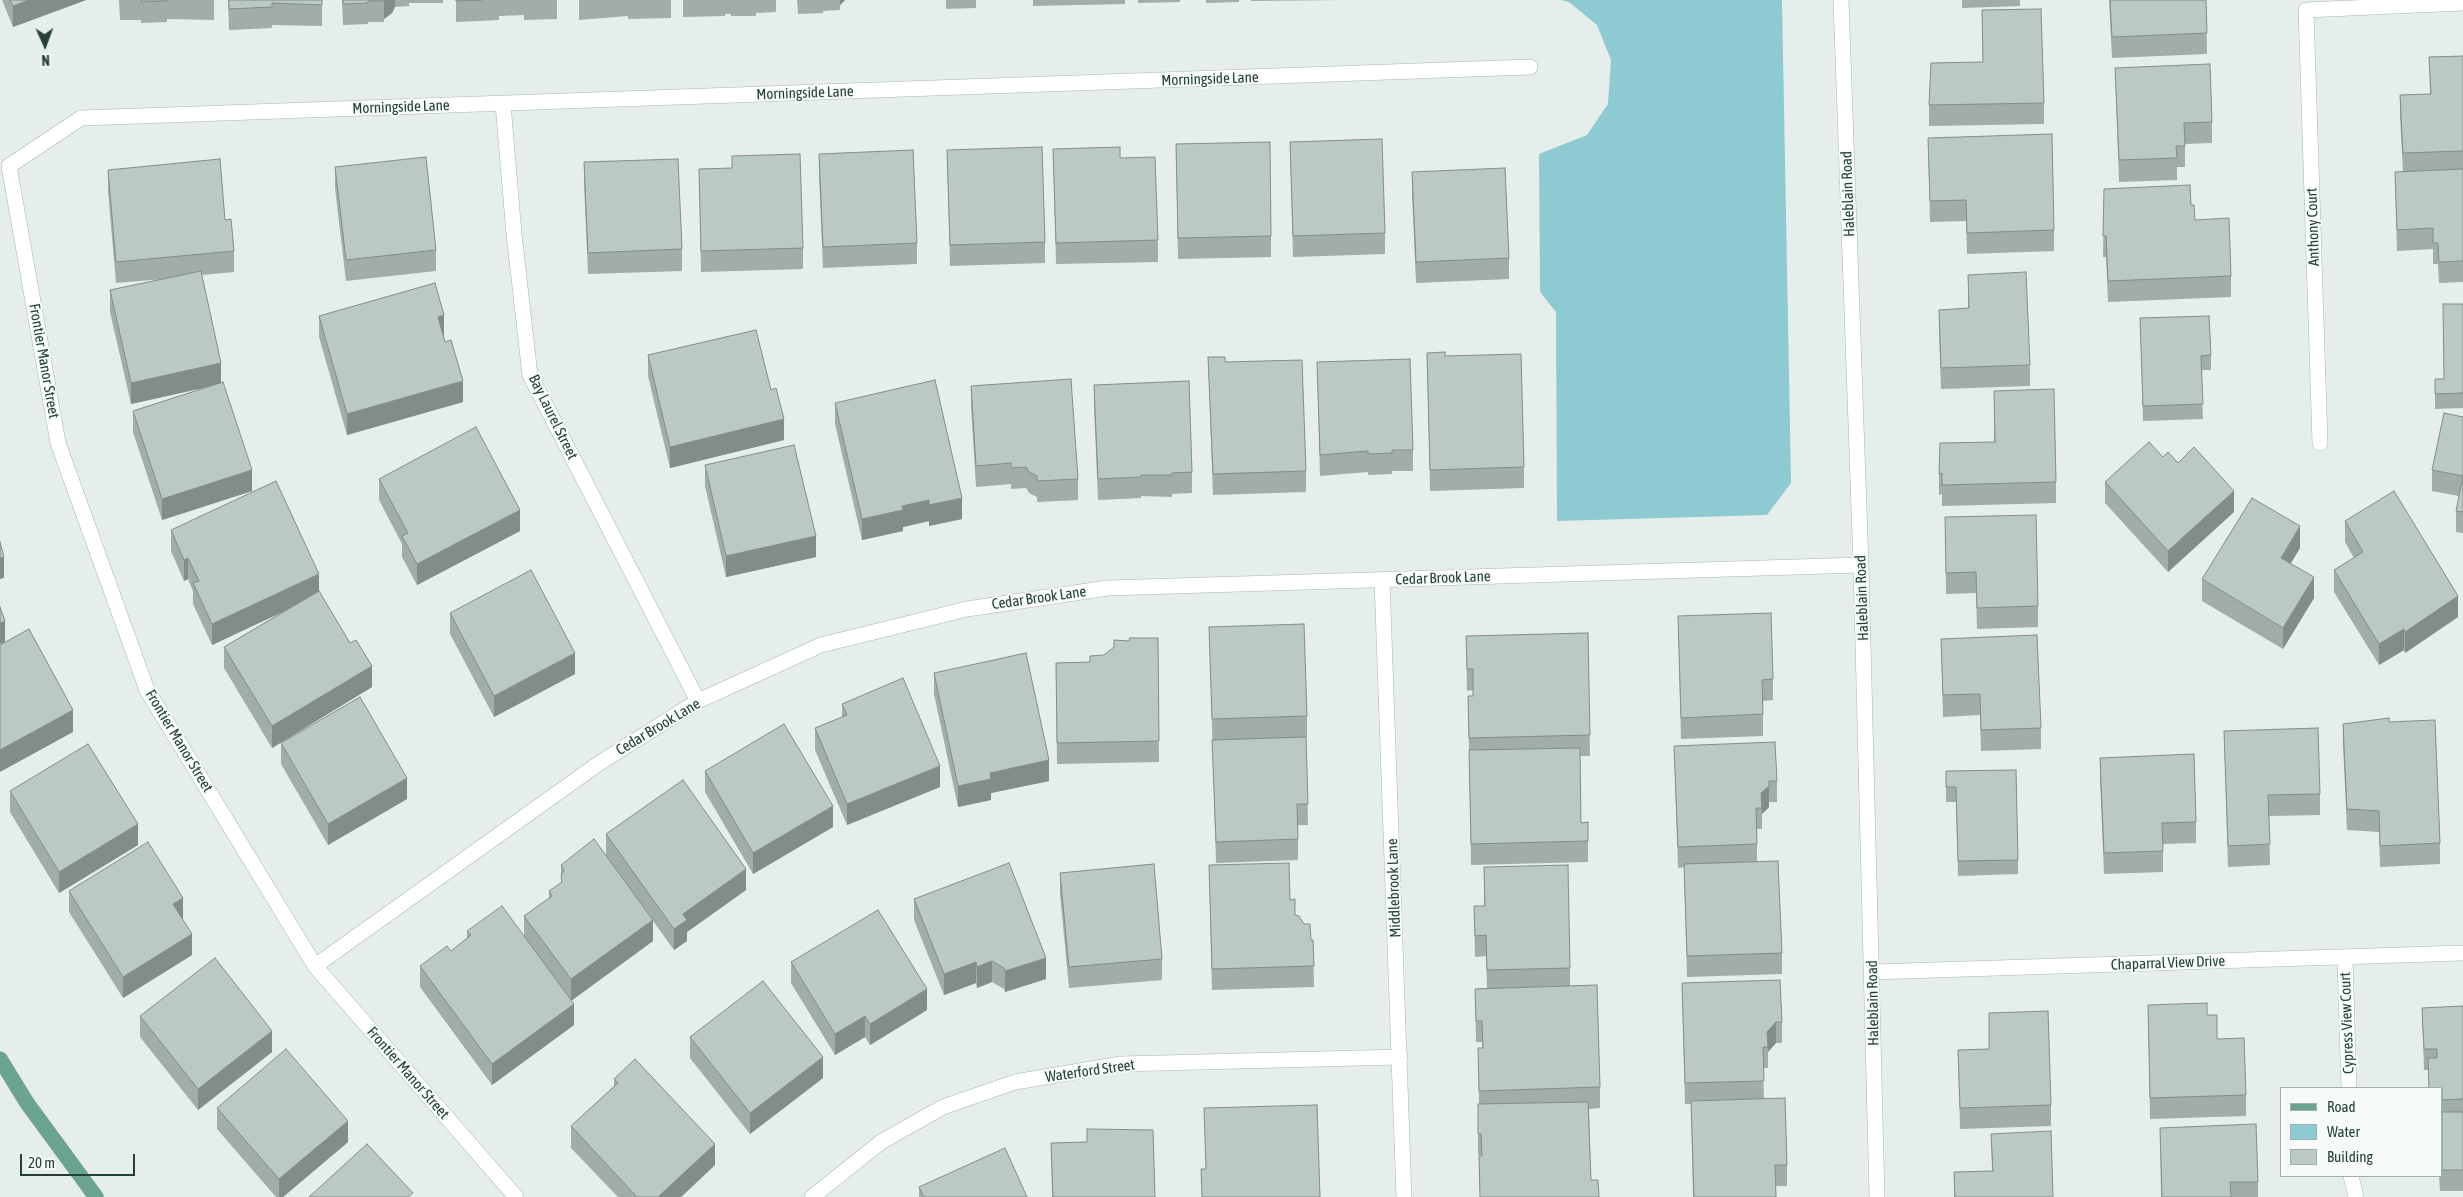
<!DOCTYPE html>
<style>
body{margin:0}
#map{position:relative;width:2463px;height:1197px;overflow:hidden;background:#e5eeea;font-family:"Asap Condensed",sans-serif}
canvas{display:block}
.legend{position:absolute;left:2280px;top:1087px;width:162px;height:90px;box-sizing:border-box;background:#f6faf8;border:1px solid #a2b0ab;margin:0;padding:6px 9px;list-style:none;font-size:15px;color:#244038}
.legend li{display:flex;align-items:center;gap:10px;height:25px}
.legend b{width:25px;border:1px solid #a2b0ab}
.north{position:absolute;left:20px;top:20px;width:50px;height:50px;-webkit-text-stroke:4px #f6faf8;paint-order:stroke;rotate:178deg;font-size:14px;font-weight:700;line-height:20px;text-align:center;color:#244038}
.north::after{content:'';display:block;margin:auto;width:18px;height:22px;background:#244038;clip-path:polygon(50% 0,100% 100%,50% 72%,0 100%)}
.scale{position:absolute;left:20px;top:1154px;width:115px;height:22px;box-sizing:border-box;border:2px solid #244038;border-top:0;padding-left:6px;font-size:15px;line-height:18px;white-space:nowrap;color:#244038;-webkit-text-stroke:4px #f6faf8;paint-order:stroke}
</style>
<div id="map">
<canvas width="2463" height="1197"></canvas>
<ul class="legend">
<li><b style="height:6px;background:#6aa392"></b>Road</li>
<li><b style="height:14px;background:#8ecad2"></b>Water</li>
<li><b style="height:14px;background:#bac9c3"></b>Building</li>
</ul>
<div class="north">N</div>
<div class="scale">20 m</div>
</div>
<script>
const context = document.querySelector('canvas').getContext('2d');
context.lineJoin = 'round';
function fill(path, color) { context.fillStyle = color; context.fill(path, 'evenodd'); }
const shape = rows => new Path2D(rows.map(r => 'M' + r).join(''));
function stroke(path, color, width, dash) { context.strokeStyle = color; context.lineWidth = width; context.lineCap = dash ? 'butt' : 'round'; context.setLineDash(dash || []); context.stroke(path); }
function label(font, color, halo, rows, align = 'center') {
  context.font = font + ' "Asap Condensed",sans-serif'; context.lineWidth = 4; context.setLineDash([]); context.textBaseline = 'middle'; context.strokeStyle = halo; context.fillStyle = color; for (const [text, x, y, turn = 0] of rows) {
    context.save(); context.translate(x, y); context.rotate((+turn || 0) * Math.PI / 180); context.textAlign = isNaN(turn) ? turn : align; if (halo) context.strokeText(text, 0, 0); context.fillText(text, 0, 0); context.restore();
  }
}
fill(shape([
 [1561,0,1782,0,1791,483,1767,515,1557,521,1556,312,1540,292,1539,154,1587,135,1608,104,1611,60,1597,25,1569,2]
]), '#8ecad2');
const street = shape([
 [1841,0,1861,565,1877,1197],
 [503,104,514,234,530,375,698,701],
 [2320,443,2306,10,2463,3],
 [1382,580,1404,1197],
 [2345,958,2349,1088],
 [315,966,598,764,698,701,821,645,967,609,1108,588,1861,565],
 [1873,972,2463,953],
 [2351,1176,2356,1197],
 [516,1197,315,966,147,690,58,443,9,166,81,118,1530,67],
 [812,1197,881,1142,943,1107,1015,1082,1121,1064,1400,1057]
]);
const primary = shape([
 [0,1059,27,1103,96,1197]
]);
stroke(street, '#a7b6b1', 16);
stroke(primary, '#c2cac7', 16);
stroke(street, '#fff', 15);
stroke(primary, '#6aa392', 15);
fill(shape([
 [2,0,86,0,13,27],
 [119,0,214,0,214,20,167,19,167,22,141,23,141,20,120,20],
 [228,0,322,0,322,26,272,25,272,28,229,30],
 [342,0,443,0,443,3,409,3,409,6,395,7,392,13,384,19,384,22,368,22,368,24,343,25],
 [456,0,557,0,557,19,524,20,524,15,499,16,499,20,456,22],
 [579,0,671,0,671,18,628,19,628,16,579,20],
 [683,0,776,0,776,12,756,13,756,16,731,16,731,14,725,14,725,16,683,17],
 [797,0,845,0,840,5,840,10,823,11,823,13,798,14],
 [946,0,976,0,976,8,946,9],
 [1033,0,1125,0,1125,4,1033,6],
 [1138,0,1180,0,1180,2,1138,3],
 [1206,0,1239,0,1239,2,1206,3],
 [1251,0,1344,0,1251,1],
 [1962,0,2020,0,2020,6,1962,8],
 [2109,0,2206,0,2207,54,2112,58],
 [1982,10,2044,103,2044,124,1929,126,1929,105,1983,62],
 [2463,56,2463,282,2439,283,2438,264,2433,264,2433,249,2397,251,2395,172,2403,172,2400,116,2400,95,2430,94,2429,57],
 [2115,68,2212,122,2212,143,2185,144,2185,167,2177,167,2177,180,2119,182],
 [1928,138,2054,230,2054,251,1967,254,1966,221,1930,222],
 [1290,142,1385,233,1385,254,1293,257],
 [1176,144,1271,236,1271,257,1178,259],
 [1053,149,1120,158,1158,240,1158,262,1056,264],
 [947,150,1045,242,1045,263,950,266],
 [819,154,917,243,917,264,823,268,819,175],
 [732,156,803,248,803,269,701,272,699,169,732,168],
 [584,162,682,249,682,271,588,274,584,183],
 [335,167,436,250,436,271,346,281,335,188],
 [108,170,225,220,234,251,234,272,202,275,221,383,252,491,162,520,133,432,133,411,207,387,131,404,110,312,110,290,164,279,116,283,108,191],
 [1412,172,1509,258,1509,279,1416,283,1412,194],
 [2104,189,2191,205,2195,220,2231,276,2231,297,2108,302,2106,257,2103,257],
 [1968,275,2030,365,2030,386,1941,389,1939,331,1939,310,1968,308],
 [2463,304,2463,408,2435,409,2435,379,2444,379],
 [319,316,444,336,443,336,445,342,463,402,347,435,319,337],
 [2140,318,2211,355,2211,370,2201,370,2203,419,2143,421],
 [1427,353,1524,467,1524,488,1430,491],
 [648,355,771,390,784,440,670,468,648,376],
 [1208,357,1225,362,1306,471,1306,492,1213,495],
 [1317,362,1413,450,1413,471,1392,471,1392,474,1368,475,1368,472,1320,476],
 [1094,385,1192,472,1192,493,1172,494,1172,497,1141,496,1141,498,1098,500,1094,406],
 [971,386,1078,479,1078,500,1037,502,1037,497,1029,493,1026,488,1011,489,1011,484,976,487,971,407],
 [1994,391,2056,482,2056,503,1942,506,1942,494,1939,495,1939,474,1994,442],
 [835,403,962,519,929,526,929,521,903,527,903,531,862,540,835,424],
 [2463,417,2463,533,2456,532,2456,511,2459,496,2432,491,2432,470],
 [2163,457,2178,463,2234,512,2168,572,2105,503,2105,482],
 [705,465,816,557,726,577,705,486],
 [379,479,520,531,417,585,402,557,402,544,379,500],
 [1945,517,2038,606,2038,627,1977,629,1976,593,1946,594],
 [2345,521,2458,617,2405,653,2404,650,2379,665,2334,592,2334,570,2354,558,2345,542],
 [171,530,319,591,372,687,272,748,224,668,224,647,284,611,212,645,193,604,193,591,188,579,184,581,171,551],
 [2300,548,2291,563,2314,598,2283,649,2202,601,2202,579],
 [450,613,575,674,494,717,450,634],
 [1678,616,1773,679,1773,700,1763,701,1763,736,1681,739],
 [1209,627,1307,716,1307,737,1306,737,1308,825,1298,825,1298,860,1216,863],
 [1588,633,1590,756,1580,756,1581,823,1588,822,1588,862,1471,865,1468,696,1473,696,1473,690,1467,691,1466,636],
 [1158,638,1159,762,1057,764,1056,663,1090,662,1104,655,1129,641],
 [1941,639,2041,728,2041,749,1981,751,1980,715,1943,717],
 [934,673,1049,781,991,793,991,800,958,807,934,694],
 [842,704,940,787,847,825,815,750,815,728,842,717],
 [2389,722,2440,843,2440,864,2380,867,2379,832,2347,830,2343,745,2343,724],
 [2224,731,2320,794,2320,815,2269,816,2270,865,2228,867],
 [281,743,407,799,328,845,281,764],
 [1674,746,1777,781,1777,802,1769,802,1769,807,1762,814,1762,829,1757,829,1757,862,1782,953,1782,974,1687,977,1684,867,1678,868],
 [2100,758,2196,822,2196,843,2163,844,2163,872,2104,874,2100,779],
 [705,771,833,827,753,874,705,792],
 [1946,771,2018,860,2018,874,1958,876,1956,802,1946,802],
 [10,791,138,845,59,893,10,812],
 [606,834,746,890,687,932,687,941,674,950,653,921,653,941,572,1000,574,1025,492,1085,420,987,420,966,451,951,467,938,467,931,524,936,524,916,549,898,549,891,561,883,561,865,606,855],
 [1209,865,1290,900,1295,915,1311,940,1313,940,1314,987,1212,990],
 [1484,867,1570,968,1570,986,1600,1087,1600,1108,1589,1109,1591,1180,1599,1197,1480,1197,1479,1156,1482,1156,1481,1155,1478,1155,1478,1104,1479,1104,1478,1048,1482,1048,1482,1042,1476,1042,1475,989,1487,988,1486,956,1475,957,1474,906,1484,906],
 [1060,873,1162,959,1162,980,1069,988,1060,894],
 [69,891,183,919,182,919,192,955,123,998,69,912],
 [914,899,1046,979,1005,992,1004,989,992,982,977,988,976,983,944,995,914,920],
 [791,962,927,1010,870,1045,865,1037,835,1055,791,983],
 [1682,983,1782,1022,1782,1043,1776,1043,1768,1052,1768,1068,1763,1068,1764,1099,1787,1165,1787,1186,1776,1186,1776,1197,1693,1197,1691,1104,1685,1104],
 [2148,1005,2207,1015,2217,1039,2246,1095,2246,1116,2150,1119],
 [2463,1006,2463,1191,2440,1191,2439,1176,2442,1176,2442,1088,2429,1088,2428,1070,2424,1070,2422,1008],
 [1989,1013,2051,1105,2051,1126,1960,1129,1958,1050,1989,1049],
 [140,1016,272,1052,198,1110,140,1037],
 [690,1037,823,1078,750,1134,690,1058],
 [614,1079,715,1165,681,1197,618,1197,571,1148,571,1126,614,1086],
 [217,1108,348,1142,283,1197,276,1197,217,1129],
 [2160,1128,2258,1182,2258,1197,2161,1197],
 [1087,1129,1155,1197,1052,1197,1051,1143,1087,1142],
 [1991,1134,2053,1197,1954,1197,1954,1172,1992,1171],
 [919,1187,1027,1197,919,1197]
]), '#a0ada8');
fill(shape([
 [29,0,86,0,13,27,13,6],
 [384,0,395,0,395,7,392,13,384,19],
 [840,0,845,0,840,5],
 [444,315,444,336,438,338,438,317],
 [221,363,221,384,131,404,131,383],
 [463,381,463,402,347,435,347,414],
 [784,419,784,440,670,468,670,447],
 [252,470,252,491,162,520,162,499],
 [2234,491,2234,512,2168,572,2168,551],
 [962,498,962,519,929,526,929,505],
 [929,500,929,521,903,527,903,531,862,540,862,519,902,506],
 [520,510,520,531,417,585,417,564],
 [2300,526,2300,548,2281,579,2281,558],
 [816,536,816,557,726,577,726,556],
 [4,557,4,578,0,579,0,558],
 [188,558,188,579,184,581,184,560],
 [319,574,319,595,212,645,212,624],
 [2314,577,2314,598,2283,649,2283,628],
 [2458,596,2458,617,2405,653,2405,632],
 [5,621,5,642,0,644,0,623],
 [2404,629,2404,650,2379,665,2379,644],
 [575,653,575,674,494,717,494,696],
 [372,666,372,687,272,748,272,726],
 [73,710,73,732,0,772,0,750],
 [1049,760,1049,781,991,793,991,800,958,807,958,786,990,773],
 [940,766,940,787,847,825,847,804],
 [407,778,407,799,328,845,328,824],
 [1769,781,1769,807,1762,814,1761,793],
 [833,806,833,827,753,874,753,853],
 [138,824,138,845,59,893,59,872],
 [746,869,746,890,687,932,687,941,674,950,674,929,683,914],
 [183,898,183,919,173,925,173,904],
 [653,920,653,941,571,1001,571,979],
 [192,934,192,955,123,998,123,977],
 [1046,958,1046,979,1005,992,1005,971],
 [992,961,992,982,977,988,977,967],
 [976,962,976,983,944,995,944,974],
 [927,989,927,1010,870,1045,870,1024],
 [574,1004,574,1025,492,1085,492,1064],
 [865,1016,865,1037,835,1055,835,1034],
 [1776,1022,1776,1043,1768,1052,1767,1032],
 [272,1031,272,1052,198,1110,198,1089],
 [823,1057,823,1078,750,1134,750,1113],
 [348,1121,348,1142,283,1197,279,1197,279,1179],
 [715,1144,715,1165,681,1197,658,1197]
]), '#828d88');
const building = shape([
 [10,0,29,0,13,6,10,0],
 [141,0,167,0,167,1,141,2,141,0],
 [229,0,322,0,322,5,272,3,272,7,229,9,229,0],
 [343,0,384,0,384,1,368,1,368,3,343,4,343,0],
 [456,0,482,0,456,1,456,0],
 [2110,0,2206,0,2207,33,2112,37,2110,0],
 [2041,9,2044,103,1929,105,1931,63,1983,62,1982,10,2041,9],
 [2463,56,2463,151,2403,153,2400,95,2431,94,2429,57,2463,56],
 [2210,64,2212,122,2184,123,2185,146,2176,146,2177,158,2119,160,2115,68,2210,64],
 [2052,134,2054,230,1967,233,1966,200,1930,201,1928,138,2052,134],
 [1382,139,1385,233,1293,236,1290,142,1382,139],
 [1270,142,1271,236,1178,238,1176,144,1270,142],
 [1042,147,1045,242,950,245,947,150,1042,147],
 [1120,147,1120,158,1155,157,1158,240,1056,243,1053,149,1120,147],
 [913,150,917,243,823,247,819,154,913,150],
 [800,154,803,248,701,251,699,169,732,168,732,156,800,154],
 [426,157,436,250,346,260,335,167,426,157],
 [220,159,225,220,231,219,234,251,116,262,108,170,220,159],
 [678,159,682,249,588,253,584,162,678,159],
 [1505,168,1509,258,1416,262,1412,172,1505,168],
 [2463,169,2463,261,2439,262,2438,243,2433,243,2433,228,2397,230,2395,172,2463,169],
 [2190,185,2191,205,2194,205,2195,220,2229,218,2231,276,2108,281,2106,236,2103,236,2104,189,2190,185],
 [201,271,221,363,131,383,110,290,201,271],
 [2026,272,2030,365,1941,368,1939,310,1969,308,1968,275,2026,272],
 [435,283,444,315,438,317,445,342,451,340,463,381,347,414,319,316,435,283],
 [2443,304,2463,304,2463,393,2435,394,2435,379,2444,379,2443,304],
 [2209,316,2211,355,2201,356,2203,404,2143,406,2140,318,2209,316],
 [756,330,771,390,776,388,784,419,670,447,648,355,756,330],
 [1445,352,1445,356,1521,354,1524,467,1430,470,1427,353,1445,352],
 [1208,357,1225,357,1225,362,1302,360,1306,471,1213,474,1208,357],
 [1410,359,1413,450,1392,450,1392,453,1368,454,1368,451,1320,455,1317,362,1410,359],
 [1071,379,1078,479,1037,481,1037,476,1029,472,1026,467,1011,468,1011,463,976,466,971,386,1071,379],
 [935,380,962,498,929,505,929,500,902,506,903,510,862,519,835,403,935,380],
 [1189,381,1192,472,1172,473,1172,475,1141,475,1141,477,1098,479,1094,385,1189,381],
 [223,382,252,470,162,499,133,411,223,382],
 [2054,389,2056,482,1942,485,1942,473,1939,474,1940,443,1995,442,1994,391,2054,389],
 [2444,413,2463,417,2463,512,2456,511,2463,476,2432,470,2444,413],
 [476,427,520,510,417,564,402,536,408,533,379,479,476,427],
 [2149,442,2163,457,2168,452,2178,463,2194,447,2234,491,2168,551,2105,482,2149,442],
 [794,445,816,536,726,556,705,465,794,445],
 [276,481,319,574,212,624,193,583,199,581,188,558,184,560,171,530,276,481],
 [2394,491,2458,596,2405,632,2404,629,2379,644,2334,570,2363,552,2345,521,2394,491],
 [2252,498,2300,526,2281,558,2314,577,2283,628,2202,579,2252,498],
 [2036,515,2038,606,1977,608,1976,572,1946,573,1945,517,2036,515],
 [0,542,4,557,0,558,0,542],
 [531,570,575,653,494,696,450,613,531,570],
 [319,591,350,643,356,640,372,666,272,726,224,647,319,591],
 [0,607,5,621,0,623,0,607],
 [1771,613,1773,679,1762,680,1763,714,1681,718,1678,616,1771,613],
 [1304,624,1307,716,1212,719,1209,627,1304,624],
 [29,629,73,710,0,750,0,645,29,629],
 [1588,633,1590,735,1469,738,1468,696,1473,696,1473,669,1467,669,1466,636,1588,633],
 [2037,635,2041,728,1981,730,1980,694,1943,695,1941,639,2037,635],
 [1130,638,1158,638,1159,741,1057,743,1056,663,1090,662,1090,656,1104,655,1114,647,1114,640,1129,641,1130,638],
 [1026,653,1049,760,990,773,991,779,958,786,934,673,1026,653],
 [903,678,940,766,847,804,815,728,847,715,842,704,903,678],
 [360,697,407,778,328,824,281,743,360,697],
 [2389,718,2389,722,2435,720,2440,843,2380,846,2379,811,2347,809,2343,724,2389,718],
 [784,724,833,806,753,853,705,771,784,724],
 [2318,728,2320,794,2268,795,2270,844,2228,846,2224,731,2318,728],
 [1306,737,1308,804,1297,804,1298,839,1216,842,1212,740,1306,737],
 [1775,742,1777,781,1769,781,1769,786,1761,793,1762,808,1756,808,1757,844,1678,847,1674,746,1775,742],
 [88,744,138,824,59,872,10,791,88,744],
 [1580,748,1581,823,1588,822,1588,841,1471,844,1469,750,1580,748],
 [2194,754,2196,822,2162,823,2163,851,2104,853,2100,758,2194,754],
 [2016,770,2018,860,1958,861,1956,787,1946,787,1946,771,2016,770],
 [683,780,746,869,683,914,687,920,674,929,606,834,683,780],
 [594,839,653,920,571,979,524,916,552,896,549,891,562,882,561,876,564,870,561,865,594,839],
 [148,842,183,898,173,904,192,934,123,977,69,891,148,842],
 [1778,861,1782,953,1687,956,1684,864,1778,861],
 [1009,863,1046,958,1005,971,1004,968,992,961,977,967,976,962,944,974,914,899,1009,863],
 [1289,863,1290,900,1295,899,1295,915,1299,916,1304,924,1310,924,1311,940,1313,940,1314,966,1212,969,1209,865,1289,863],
 [1154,864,1162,959,1069,967,1060,873,1154,864],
 [1568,865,1570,968,1487,970,1486,935,1475,936,1474,906,1485,906,1484,867,1568,865],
 [502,906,574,1004,492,1064,420,966,447,946,451,951,471,935,467,931,502,906],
 [878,910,927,989,870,1024,865,1016,835,1034,791,962,878,910],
 [215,958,272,1031,198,1089,140,1016,215,958],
 [1780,980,1782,1022,1776,1022,1767,1032,1768,1047,1763,1047,1764,1081,1685,1083,1682,983,1780,980],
 [763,981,823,1057,750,1113,690,1037,763,981],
 [1597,985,1600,1087,1479,1091,1478,1048,1483,1048,1482,1021,1476,1021,1475,989,1597,985],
 [2207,1003,2207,1015,2217,1015,2217,1039,2244,1038,2246,1095,2150,1098,2148,1005,2207,1003],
 [2463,1006,2463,1099,2442,1100,2442,1088,2429,1088,2428,1058,2437,1058,2437,1049,2424,1049,2422,1008,2463,1006],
 [2048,1011,2051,1105,1960,1108,1958,1050,1989,1049,1989,1013,2048,1011],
 [286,1049,348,1121,279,1179,217,1108,286,1049],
 [635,1059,715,1144,658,1197,637,1197,571,1126,618,1083,614,1079,635,1059],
 [1785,1098,1787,1165,1775,1165,1776,1197,1694,1197,1691,1101,1785,1098],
 [1588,1102,1591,1180,1598,1180,1599,1197,1480,1197,1479,1156,1482,1156,1481,1134,1478,1134,1478,1104,1588,1102],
 [1317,1105,1320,1197,1202,1197,1201,1169,1206,1169,1204,1108,1317,1105],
 [2442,1112,2463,1112,2463,1170,2442,1170,2442,1112],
 [2256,1124,2258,1182,2230,1182,2231,1197,2162,1197,2160,1128,2256,1124],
 [1087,1129,1153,1130,1155,1197,1053,1197,1051,1143,1087,1142,1087,1129],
 [2051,1131,2053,1197,1955,1197,1954,1172,1993,1171,1991,1134,2051,1131],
 [367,1144,413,1193,408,1197,309,1197,367,1144],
 [1005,1148,1027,1197,924,1197,919,1187,1005,1148]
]);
fill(building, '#bac9c3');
stroke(building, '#828d88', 1);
label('15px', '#244038', '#f6faf8', [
 ["Morningside Lane",1210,79,-2],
 ["Morningside Lane",805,93,-2],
 ["Morningside Lane",401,107,-2],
 ["Haleblain Road",1848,194,-92],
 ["Anthony Court",2313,227,-92],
 ["Frontier Manor Street",44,361,80],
 ["Bay Laurel Street",553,417,64],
 ["Cedar Brook Lane",1443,578,-2],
 ["Cedar Brook Lane",1039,598,-8],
 ["Haleblain Road",1862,598,-92],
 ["Cedar Brook Lane",658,727,-31],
 ["Frontier Manor Street",179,741,59],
 ["Middlebrook Lane",1394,888,-92],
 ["Chaparral View Drive",2168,963,-2],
 ["Haleblain Road",1873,1003,-91],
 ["Cypress View Court",2347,1023,-92],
 ["Waterford Street",1090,1071,-8],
 ["Frontier Manor Street",408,1073,49]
]);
</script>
